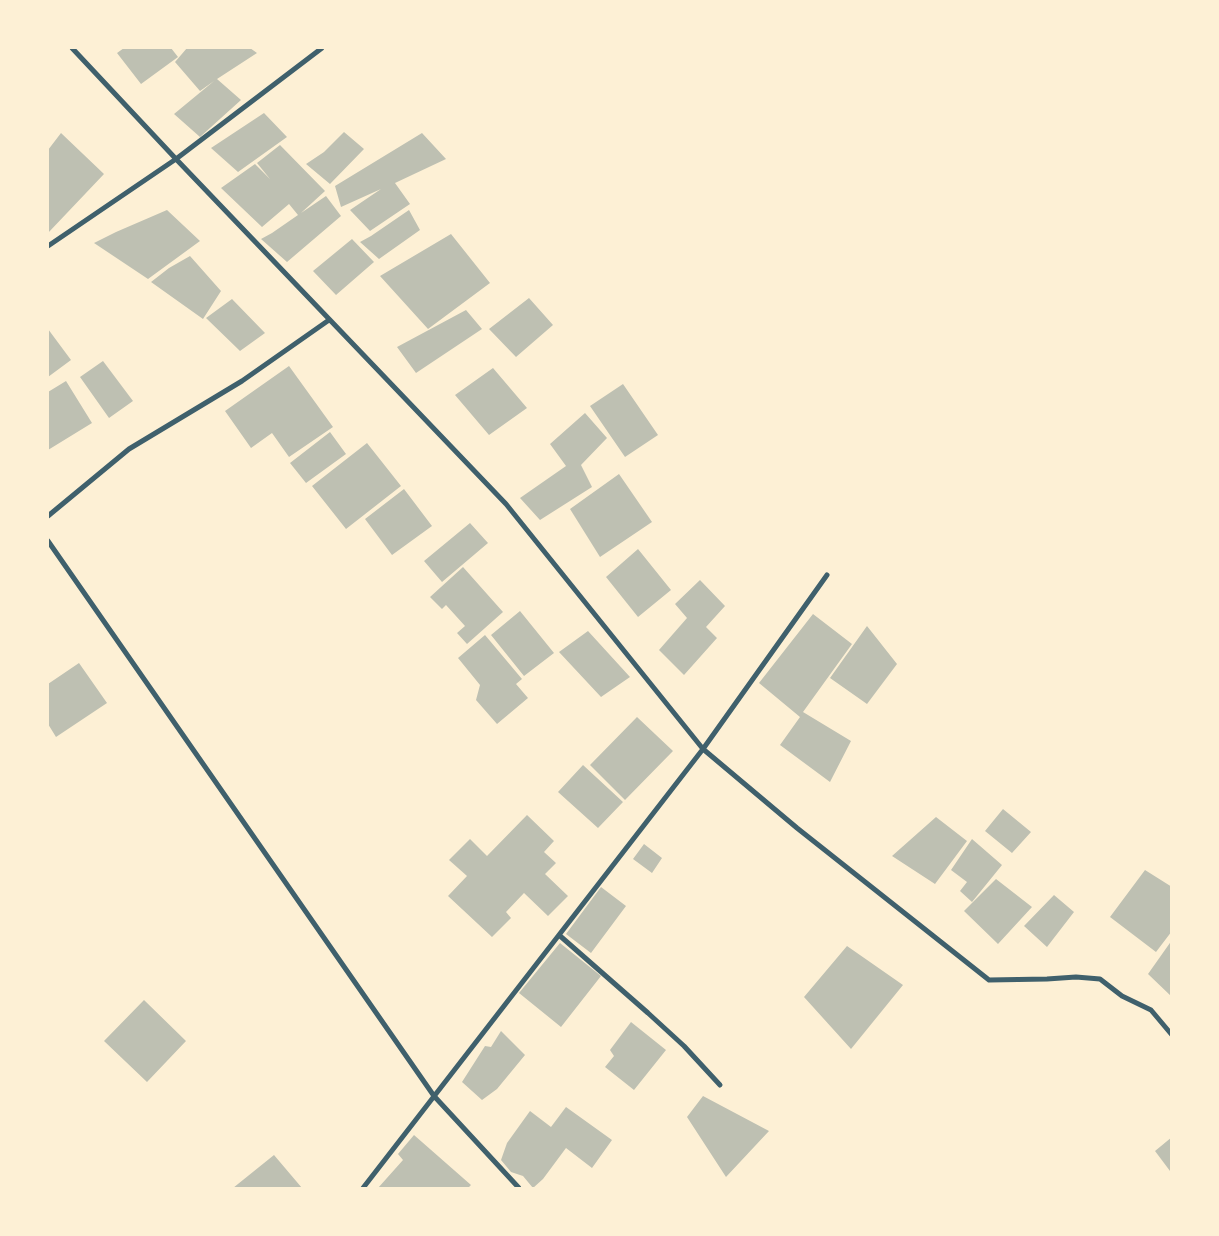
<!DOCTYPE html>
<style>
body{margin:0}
#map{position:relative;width:1219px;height:1236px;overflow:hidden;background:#fdf0d5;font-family:"Work Sans",sans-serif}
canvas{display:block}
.frame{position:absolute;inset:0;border:49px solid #fdf0d5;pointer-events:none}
</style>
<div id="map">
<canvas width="1219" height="1236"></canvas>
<div class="frame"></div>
</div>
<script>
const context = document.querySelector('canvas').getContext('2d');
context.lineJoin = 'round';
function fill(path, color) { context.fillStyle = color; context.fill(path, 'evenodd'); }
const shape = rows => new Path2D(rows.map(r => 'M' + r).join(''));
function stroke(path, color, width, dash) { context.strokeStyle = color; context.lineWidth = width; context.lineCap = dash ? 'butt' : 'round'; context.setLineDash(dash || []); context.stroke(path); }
fill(shape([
 [124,48,171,48,178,57,141,84,117,53],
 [187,48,250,48,257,53,217,79,241,100,200,137,174,114,214,81,200,91,175,62],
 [264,113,287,137,238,172,211,148],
 [344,132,364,149,330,184,306,164,324,152],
 [61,133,104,174,48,233,48,150],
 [422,133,446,159,395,183,410,204,370,231,350,210,381,189,341,207,335,186],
 [280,145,325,191,301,213,326,196,341,216,287,262,261,239,272,233,298,215,289,204,262,227,221,188,255,164,270,179,257,163],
 [167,210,200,241,148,279,94,243,116,232],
 [409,210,420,230,379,259,360,242,371,236],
 [451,234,490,283,428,329,380,276],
 [352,239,374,262,336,295,313,271],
 [190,256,221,291,203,319,151,282,169,268],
 [529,298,553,325,516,357,489,329],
 [232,299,265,333,240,351,206,318],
 [466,310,482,329,416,373,397,347],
 [48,329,71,360,48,377],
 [103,361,133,401,109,418,80,377],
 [289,366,333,427,289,457,272,433,251,448,225,411],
 [493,368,527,408,489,435,455,395],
 [66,381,92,423,48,450,48,392],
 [623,384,658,435,625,457,590,406],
 [585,413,607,438,581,465,592,487,540,520,520,498,566,466,550,444],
 [330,432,346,454,306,483,290,463],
 [367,443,401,486,346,529,312,486],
 [619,474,652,522,600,557,570,509],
 [404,489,432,526,392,555,365,519],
 [470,523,488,543,442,582,424,561],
 [638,549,671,590,638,617,606,577],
 [463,567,503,612,467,644,457,633,465,626,446,605,442,609,430,597],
 [700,580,725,606,706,627,717,638,684,675,659,650,687,618,675,604],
 [520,611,554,653,524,676,491,635],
 [813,614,852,644,803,712,851,741,830,782,780,745,800,717,759,683],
 [867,626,897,664,867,704,830,678],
 [588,631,630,677,601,697,559,652],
 [485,635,522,679,516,684,528,698,497,724,476,700,480,685,458,658],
 [79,663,107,703,56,737,48,724,48,684],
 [637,717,673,751,625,800,590,765],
 [583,765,623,802,598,828,558,792],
 [1003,809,1031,832,1012,853,985,831],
 [527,815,554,841,544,852,556,863,545,874,568,896,548,916,524,893,506,912,511,918,492,937,448,896,467,876,449,860,470,839,487,856],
 [936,817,967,841,935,884,892,856],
 [972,839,1002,865,972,902,960,891,967,882,951,870],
 [644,844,662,858,652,873,633,859],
 [1145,870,1172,887,1172,931,1156,952,1110,917],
 [996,879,1032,907,998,944,964,911],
 [601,887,626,906,591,953,566,934],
 [1054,895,1074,912,1047,947,1024,926],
 [1172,940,1172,997,1148,974],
 [560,943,601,976,561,1027,519,993],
 [847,946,903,985,851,1049,804,997],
 [144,1000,186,1041,147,1082,104,1041],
 [631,1022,666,1050,634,1090,605,1067,614,1056,610,1050],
 [501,1031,525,1055,497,1089,482,1100,462,1082,485,1046,491,1047],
 [703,1096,769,1131,726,1177,687,1117],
 [566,1107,612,1140,592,1168,566,1148,543,1179,533,1188,523,1176,511,1172,501,1160,507,1143,530,1111,551,1127],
 [414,1135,471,1185,468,1188,378,1188,403,1160,398,1154],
 [1172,1137,1172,1170,1170,1171,1155,1151],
 [274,1155,302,1188,233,1188]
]), '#bec0b2');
stroke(shape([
 [72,48,176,159,506,504,703,749,797,828,989,980,1047,979,1076,977,1100,979,1122,996,1151,1010,1172,1035],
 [48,246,176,159,322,48],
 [48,516,129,449,242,381,329,320],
 [48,541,434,1096,519,1188],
 [559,935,648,1013,684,1046,720,1085],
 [363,1188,703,749,827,575]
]), '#3f606c', 5);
</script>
